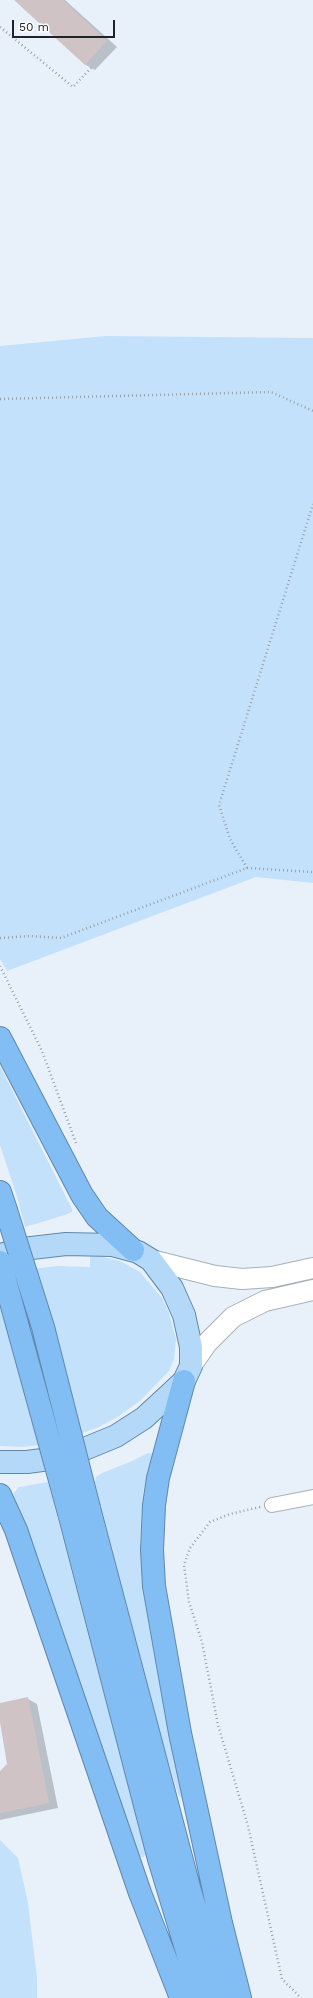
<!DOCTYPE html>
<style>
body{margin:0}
#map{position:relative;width:313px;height:1998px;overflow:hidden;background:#e8f1f9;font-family:"Work Sans",sans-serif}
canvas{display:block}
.scale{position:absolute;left:12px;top:20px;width:103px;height:18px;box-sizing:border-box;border:2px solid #202326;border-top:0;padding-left:5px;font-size:12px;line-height:14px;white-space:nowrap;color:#202326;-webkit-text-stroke:3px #fff;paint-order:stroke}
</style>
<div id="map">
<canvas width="313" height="1998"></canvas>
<div class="scale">50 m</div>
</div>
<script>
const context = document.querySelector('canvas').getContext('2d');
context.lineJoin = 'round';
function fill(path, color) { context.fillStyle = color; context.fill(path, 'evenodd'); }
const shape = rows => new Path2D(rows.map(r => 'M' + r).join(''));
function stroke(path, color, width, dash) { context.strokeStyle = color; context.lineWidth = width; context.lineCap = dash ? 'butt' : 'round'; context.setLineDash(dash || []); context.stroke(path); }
fill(shape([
 [106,336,313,338,313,883,256,877,7,971,0,959,0,346],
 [0,1066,72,1209,72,1212,65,1215,25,1227,18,1200,0,1145],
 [90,1254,120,1261,131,1267,140,1272,162,1298,169,1313,176,1339,174,1359,169,1371,141,1400,119,1416,99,1427,60,1441,40,1445,22,1447,0,1446,0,1282,39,1268,58,1266,90,1267],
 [148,1453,153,1454,143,1492,140,1541,141,1559,184,1795,183,1800,178,1794,165,1751,95,1483,96,1477,102,1473,130,1462],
 [48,1482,146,1854,144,1857,138,1857,13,1494,19,1487],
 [0,1840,18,1858,28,1903,37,1978,37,1998,0,1998]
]), '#c4e1fc');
fill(shape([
 [25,0,65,0,117,47,95,70,86,65,20,5],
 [28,1699,37,1704,58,1808,0,1820,0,1772,8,1764,0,1716,0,1704]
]), '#0003');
fill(shape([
 [14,0,63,0,107,41,85,65],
 [28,1697,49,1803,0,1813,0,1771,7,1764,0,1722,0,1703]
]), '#d0c3c5');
const street = shape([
 [272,1505,313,1497]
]);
const secondary = shape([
 [151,1260,215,1276,242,1279,272,1277,313,1268],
 [191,1366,207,1343,233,1317,265,1301,313,1290]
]);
const primary = shape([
 [0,1255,23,1249,66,1244,112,1245,138,1252,151,1260,172,1288,184,1315,191,1347,191,1366,184,1381,144,1418,116,1436,65,1457,27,1462,0,1462]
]);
const highway = shape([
 [0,1038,82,1195,97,1217,133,1250],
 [0,1192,6,1210],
 [184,1381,158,1478,154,1505,152,1550,154,1586,180,1733,221,1923,240,1998],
 [0,1495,16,1530,140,1893,181,1998],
 [89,1508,190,1891,223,1998],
 [69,1513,159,1859,201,1998]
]);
stroke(street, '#a8b1b9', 16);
stroke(secondary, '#a8b1b9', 22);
stroke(primary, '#6088ac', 24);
stroke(highway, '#6088ac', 24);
stroke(shape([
 [0,27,73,87,92,67],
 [0,399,271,392,313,411],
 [247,868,230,839,219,805,313,504],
 [0,938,30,936,61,938,247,868,313,872],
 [0,966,42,1051,76,1143],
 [260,1507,230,1514,210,1522,190,1548,184,1565,189,1602,202,1642,218,1725,248,1826,282,1979,301,1998]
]), '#9aa1a7', 2.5, [1, 3]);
stroke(street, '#fff', 14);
stroke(secondary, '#fff', 20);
stroke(primary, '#b4d8f8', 22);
stroke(highway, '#82bef4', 22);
const highwayBridge = shape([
 [6,1210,43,1327,89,1508],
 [0,1262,69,1513]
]);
stroke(highwayBridge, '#6088ac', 24, []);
stroke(highwayBridge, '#82bef4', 22);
</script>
